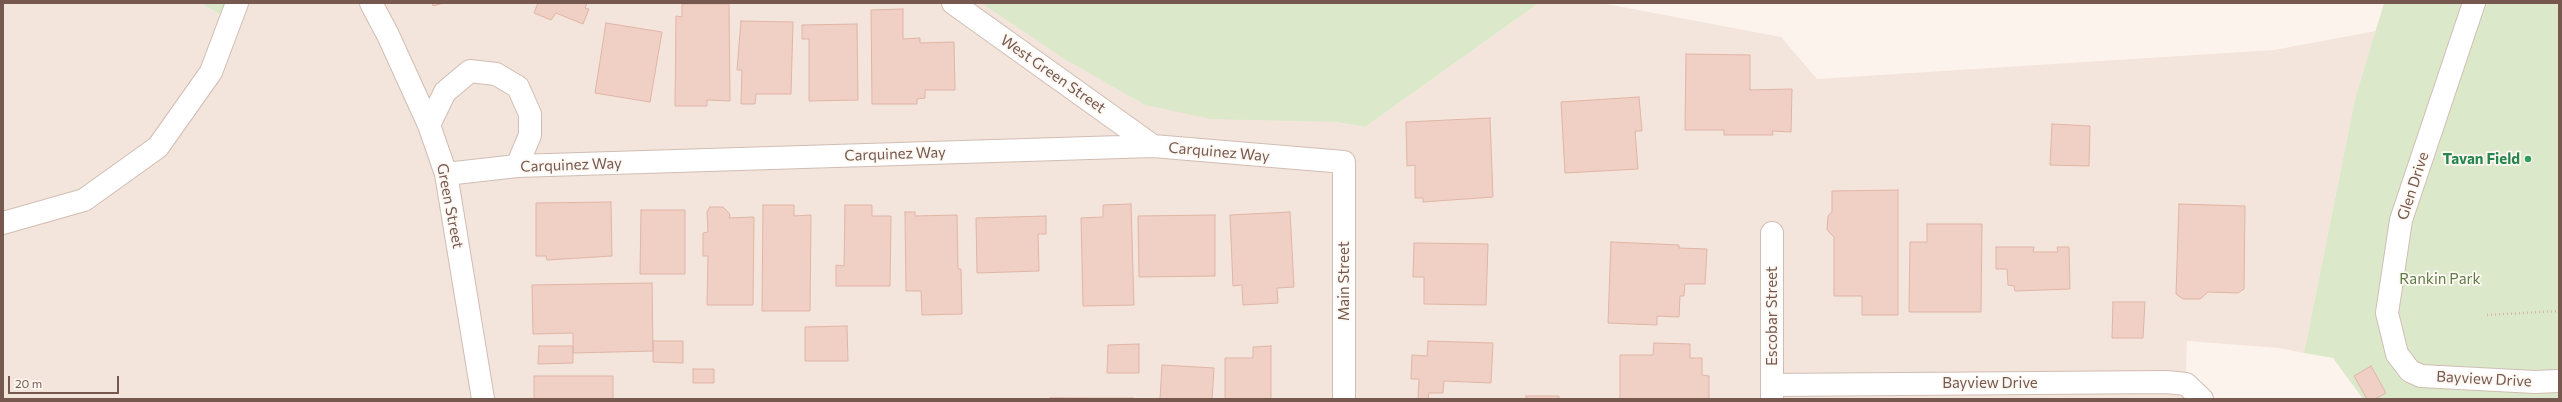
<!DOCTYPE html>
<style>
body{margin:0}
#map{position:relative;width:2562px;height:402px;overflow:hidden;background:#fcf4ec;font-family:Commissioner,sans-serif}
canvas{display:block}
.frame{position:absolute;inset:0;border:4px solid #76584f;pointer-events:none}
.scale{position:absolute;left:8px;top:376px;width:111px;height:18px;box-sizing:border-box;border:2px solid #76584f;border-top:0;padding-left:5px;font-size:12px;line-height:14px;white-space:nowrap;color:#76584f;-webkit-text-stroke:3px #fef8f3;paint-order:stroke}
</style>
<div id="map">
<canvas width="2562" height="402"></canvas>
<div class="frame"></div>
<div class="scale">20 m</div>
</div>
<script>
const context = document.querySelector('canvas').getContext('2d');
context.lineJoin = 'round';
function fill(path, color) { context.fillStyle = color; context.fill(path, 'evenodd'); }
const shape = rows => new Path2D(rows.map(r => 'M' + r).join(''));
function stroke(path, color, width, dash) { context.strokeStyle = color; context.lineWidth = width; context.lineCap = dash ? 'butt' : 'round'; context.setLineDash(dash || []); context.stroke(path); }
function label(font, color, halo, rows, align = 'center') {
  context.font = font + ' Commissioner,sans-serif'; context.lineWidth = 3.5; context.setLineDash([]); context.textBaseline = 'middle'; context.strokeStyle = halo; context.fillStyle = color; for (const [text, x, y, turn = 0] of rows) {
    context.save(); context.translate(x, y); context.rotate((+turn || 0) * Math.PI / 180); context.textAlign = isNaN(turn) ? turn : align; if (halo) context.strokeText(text, 0, 0); context.fillText(text, 0, 0); context.restore();
  }
}
fill(shape([
 [3,3,200,3,230,20,237,3,981,3,1063,57,1145,105,1335,122,1365,127,1539,3,1601,3,1781,37,1817,79,2274,50,2376,31,2355,99,2304,353,2279,348,2187,341,2185,399,3,399]
]), '#f3e5db');
fill(shape([
 [200,3,237,3,230,20],
 [981,3,1539,3,1365,127,1335,122,1211,119,1145,105,1063,58],
 [2384,3,2559,3,2559,399,2363,399,2333,358,2304,353,2355,99]
]), '#dbe9ca');
const building = shape([
 [432,3,444,3,433,6,432,3],
 [538,3,587,3,585,8,589,9,583,24,556,13,551,20,534,13,538,3],
 [682,4,729,4,730,101,707,100,707,106,675,106,676,16,682,17,682,4],
 [903,9,903,39,920,38,920,43,954,42,955,90,925,90,925,98,917,99,917,104,872,104,871,10,903,9],
 [741,21,793,22,791,94,756,94,755,104,741,104,742,70,737,70,741,21],
 [606,23,662,32,650,102,595,93,606,23],
 [857,24,858,100,809,101,809,39,802,39,802,25,857,24],
 [1686,54,1750,55,1750,90,1792,89,1791,132,1772,131,1773,135,1724,135,1724,130,1685,130,1686,54],
 [1639,97,1642,131,1635,131,1638,169,1565,173,1561,102,1639,97],
 [1490,118,1493,197,1423,202,1423,198,1415,198,1415,165,1407,166,1406,122,1490,118],
 [2052,124,2090,126,2089,166,2050,165,2052,124],
 [1898,190,1898,315,1862,315,1862,296,1834,296,1834,237,1827,230,1828,216,1832,212,1832,191,1898,190],
 [611,202,612,256,547,260,546,256,536,256,536,203,611,202],
 [1131,204,1134,305,1083,306,1081,218,1103,217,1103,205,1131,204],
 [2179,204,2245,206,2244,289,2238,293,2208,292,2200,299,2183,299,2176,294,2179,204],
 [763,205,794,205,794,216,811,215,810,311,762,311,763,205],
 [845,205,872,205,872,216,891,216,890,286,836,286,836,265,844,266,845,205],
 [710,207,723,207,730,214,729,218,754,217,753,305,707,305,708,256,703,256,703,233,708,232,707,212,710,207],
 [641,210,685,210,685,274,640,274,641,210],
 [905,212,915,212,915,216,957,215,958,269,961,269,962,314,922,315,921,291,906,291,905,212],
 [1290,212,1294,287,1277,288,1278,303,1243,305,1242,285,1233,286,1230,215,1290,212],
 [1215,215,1215,276,1139,277,1138,216,1215,215],
 [1046,216,1046,234,1038,234,1039,271,977,273,976,218,1046,216],
 [1927,224,1982,224,1981,312,1909,312,1910,242,1927,242,1927,224],
 [1611,242,1679,245,1679,248,1707,249,1705,284,1685,284,1684,296,1680,296,1679,317,1657,316,1657,325,1608,323,1611,242],
 [1414,243,1488,244,1486,305,1424,304,1424,277,1413,277,1414,243],
 [1996,247,2034,247,2033,252,2058,252,2057,247,2069,247,2070,289,2015,291,2014,286,2008,285,2007,269,1996,269,1996,247],
 [652,283,653,351,573,353,573,333,533,334,532,285,652,283],
 [2113,302,2145,302,2143,338,2112,338,2113,302],
 [847,326,848,361,805,361,805,327,847,326],
 [653,341,683,341,683,363,653,362,653,341],
 [1428,341,1493,343,1491,383,1444,381,1443,393,1429,393,1428,399,1418,399,1419,379,1411,379,1412,355,1427,356,1428,341],
 [1654,343,1690,344,1690,358,1702,358,1702,375,1709,376,1709,399,1620,399,1620,355,1653,355,1654,343],
 [1139,344,1139,373,1107,373,1108,345,1139,344],
 [539,346,573,346,573,363,538,364,539,346],
 [1271,346,1271,399,1225,399,1225,358,1253,358,1253,347,1271,346],
 [1162,365,1214,368,1212,399,1160,399,1162,365],
 [2371,366,2386,393,2375,399,2367,399,2354,376,2371,366],
 [693,369,714,369,714,383,693,383,693,369],
 [534,376,613,376,613,399,534,399,534,376],
 [1526,396,1559,396,1559,399,1526,399,1526,396],
 [1050,398,1134,398,1134,399,1050,398]
]);
fill(building, '#f0d0c5');
stroke(building, '#e1b5a6', 1);
const minor = shape([
 [371,3,388,35,429,125,446,174,483,399],
 [953,3,1153,146],
 [2474,3,2401,220,2387,313,2397,354,2410,371,2421,376,2535,382,2559,381],
 [429,125,445,92,470,71,496,74,518,87,530,114,530,135,517,166],
 [446,174,517,166,1153,146,1344,162,1344,399],
 [3,223,84,200,158,147,211,72,237,3],
 [1772,385,2166,382,2186,384,2202,399],
 [1772,399,1772,233]
]);
stroke(minor, '#d0bdb4', 24);
stroke(shape([
 [2487,315,2559,311]
]), '#d5b3a8', 2.5, [1, 3]);
stroke(minor, '#fff', 22);
for (const [x, y, r, color] of [
 [2528,159,4,"#2e9e5b"]
]) { const dot = new Path2D(); dot.arc(x, y, r, 0, 2 * Math.PI); context.fillStyle = color; context.fill(dot); stroke(dot, '#fef8f3', 1.5); }
label('15px', '#76584f', '#fef8f3', [
 ["West Green Street",1053,74,35],
 ["Carquinez Way",1219,152,5],
 ["Carquinez Way",895,154,-2],
 ["Carquinez Way",571,165,-2],
 ["Glen Drive",2413,186,-72],
 ["Green Street",450,206,79],
 ["Main Street",1344,281,-90],
 ["Escobar Street",1772,316,-90],
 ["Bayview Drive",2484,379,3],
 ["Bayview Drive",1990,383]
]);
label('bold 15px', '#27864d', '#fef8f3', [
 ["Tavan Field",2520,159]
], 'right');
label('15px', '#5e7b48', '#fef8f3', [
 ["Rankin Park",2440,279]
]);
</script>
